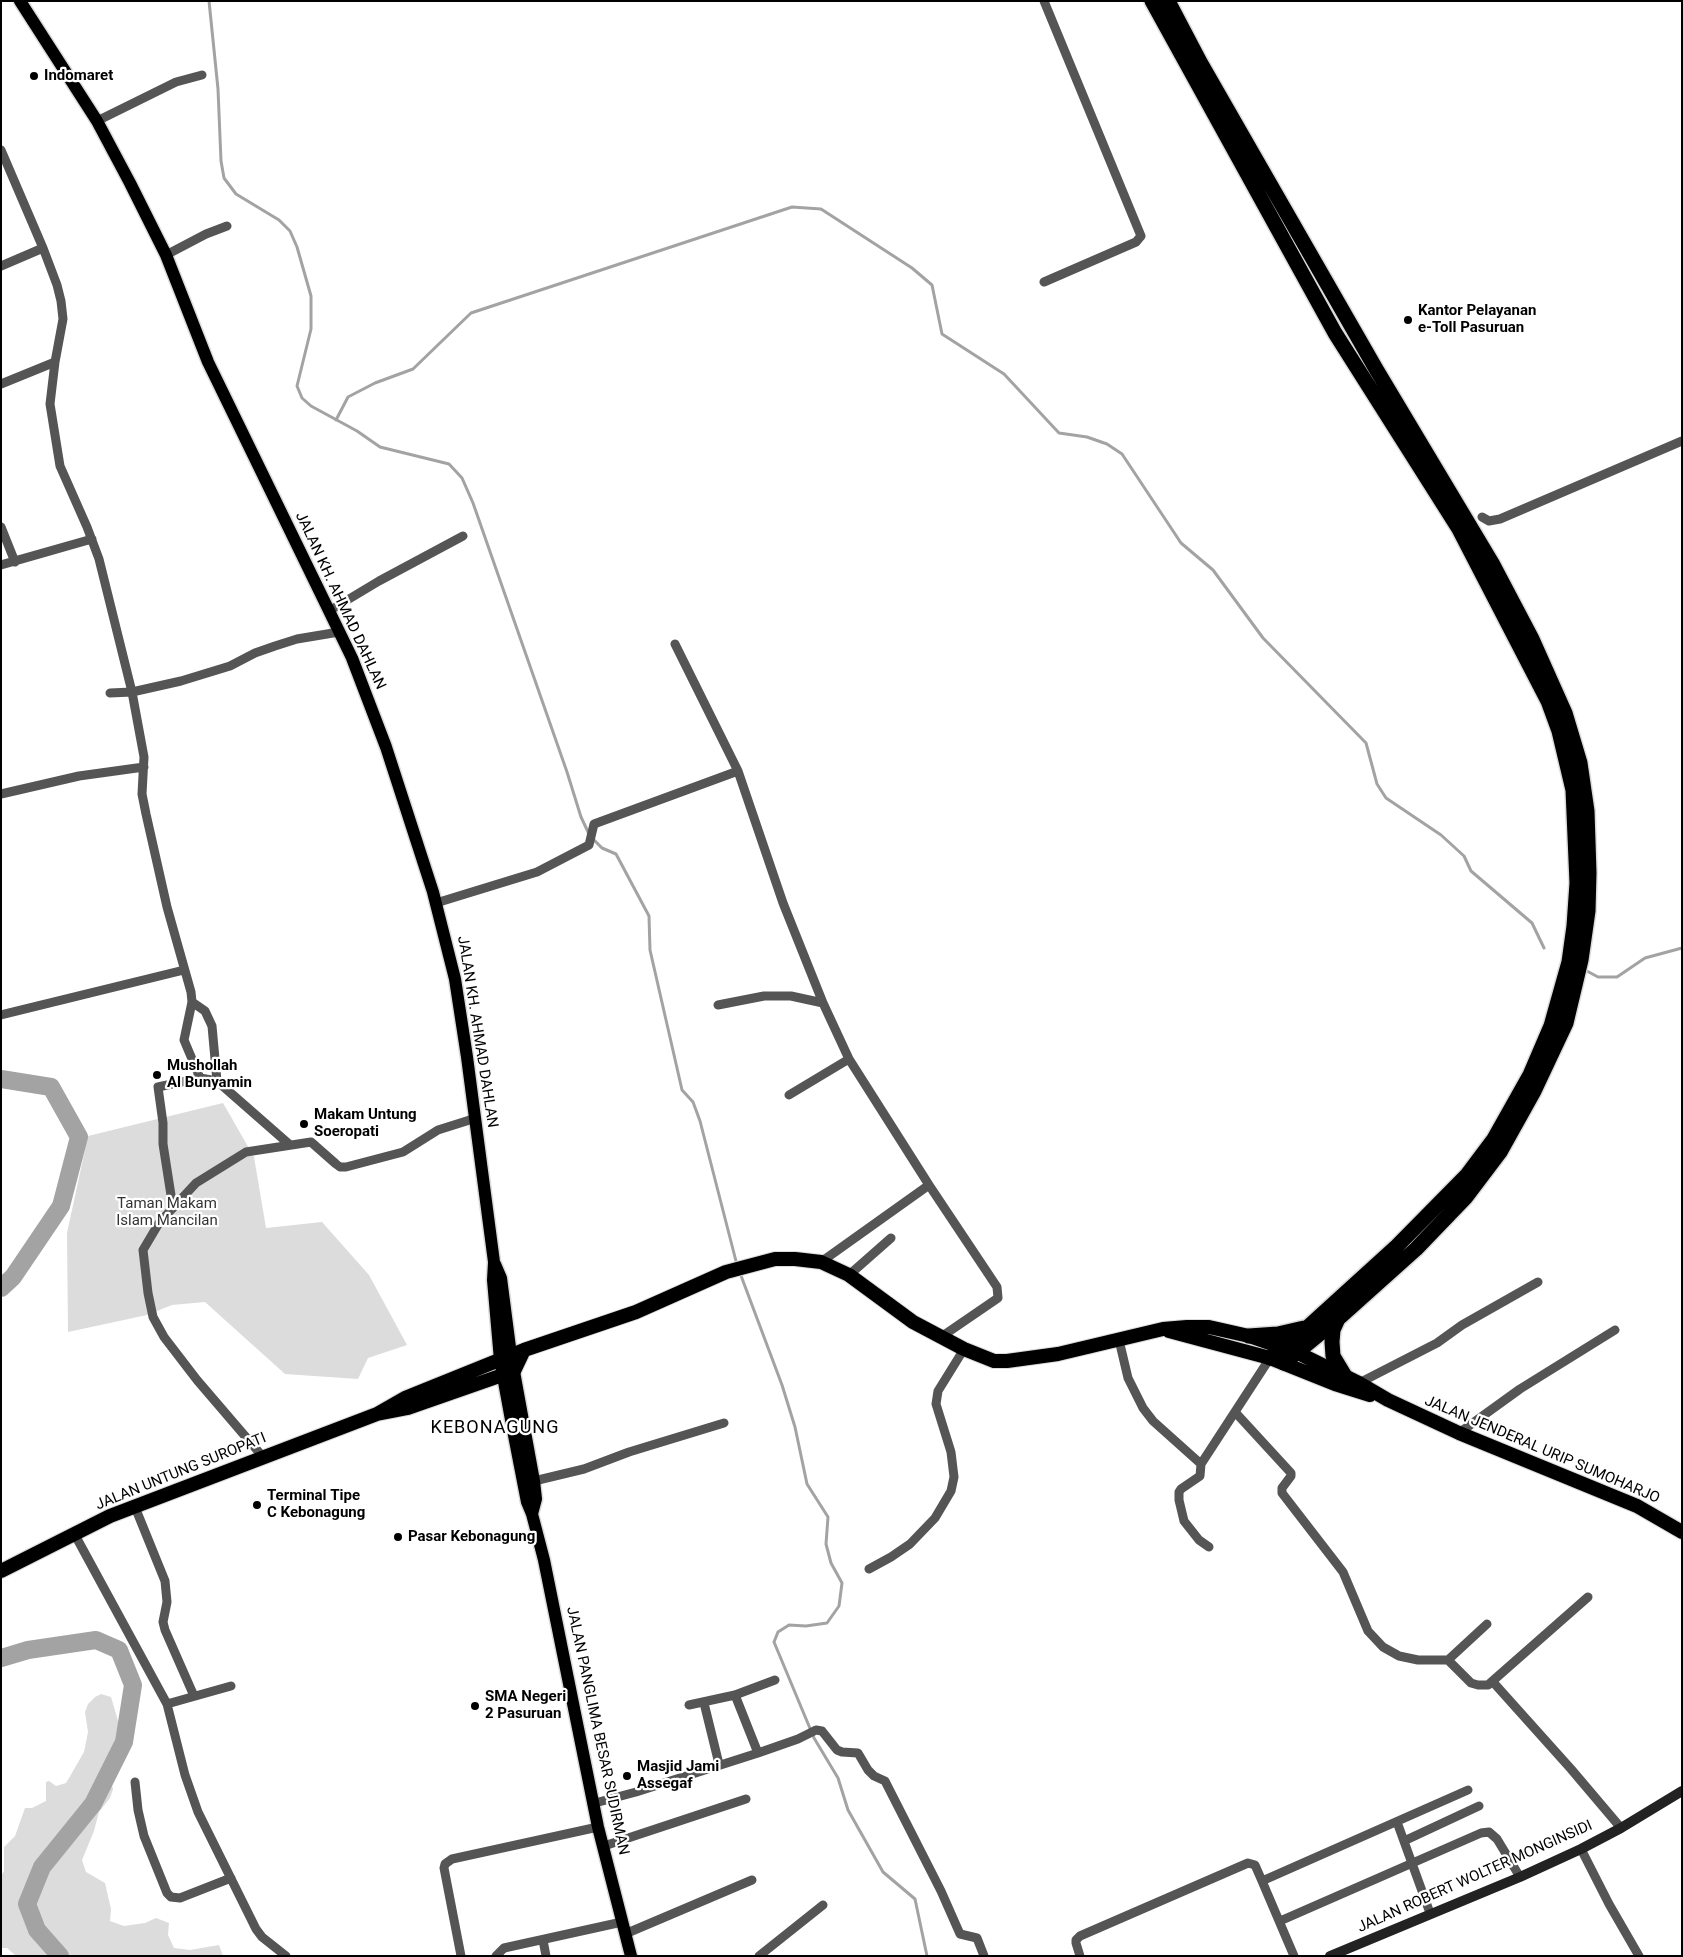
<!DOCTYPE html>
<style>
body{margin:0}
#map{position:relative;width:1683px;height:1957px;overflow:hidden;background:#fff;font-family:Roboto,sans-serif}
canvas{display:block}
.frame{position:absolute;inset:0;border:2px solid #000;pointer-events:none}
</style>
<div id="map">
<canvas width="1683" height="1957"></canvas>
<div class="frame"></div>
</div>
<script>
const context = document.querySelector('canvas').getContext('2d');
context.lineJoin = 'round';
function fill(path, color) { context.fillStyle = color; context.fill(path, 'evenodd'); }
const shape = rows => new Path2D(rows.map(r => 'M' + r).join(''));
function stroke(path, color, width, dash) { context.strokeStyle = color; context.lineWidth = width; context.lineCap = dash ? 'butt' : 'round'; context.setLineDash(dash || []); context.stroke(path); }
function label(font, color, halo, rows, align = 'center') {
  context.font = font + ' Roboto,sans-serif'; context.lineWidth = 4.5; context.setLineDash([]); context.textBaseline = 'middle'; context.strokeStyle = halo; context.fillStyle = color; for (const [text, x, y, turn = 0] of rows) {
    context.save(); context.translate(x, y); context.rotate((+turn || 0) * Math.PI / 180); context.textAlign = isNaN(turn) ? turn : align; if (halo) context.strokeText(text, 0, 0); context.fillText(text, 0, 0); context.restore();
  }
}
fill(shape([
 [223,1103,254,1157,266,1228,322,1222,369,1275,407,1345,368,1358,358,1379,285,1374,205,1302,172,1305,147,1315,68,1332,67,1233,88,1136],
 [101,1694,111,1697,124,1741,130,1731,125,1756,111,1781,113,1789,110,1798,99,1812,94,1831,82,1860,86,1872,105,1883,111,1909,110,1921,124,1926,145,1923,156,1918,169,1923,168,1935,174,1948,190,1950,219,1945,223,1956,16,1956,7,1948,1,1948,1,1876,4,1871,4,1847,15,1836,25,1808,32,1808,46,1801,46,1782,49,1781,56,1786,66,1783,69,1778,84,1752,88,1732,85,1712,88,1704,95,1697]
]), '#dcdcdc');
stroke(shape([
 [209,1,218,89,221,161,224,178,236,194,279,220,290,231,297,247,311,296,311,329,297,386,302,398,311,406,357,431,380,447,449,464,462,478,473,503,567,772,581,817,589,834],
 [336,420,348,397,375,383,413,369,471,313,792,207,821,209,912,268,932,285,942,334,1004,374,1059,433,1087,437,1107,444,1122,454,1181,543,1213,570,1263,638,1366,743,1377,784,1386,798,1441,835,1464,856,1471,871,1532,923,1544,948],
 [593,839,602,848,616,854,649,916,650,950,677,1068,682,1090,693,1102,700,1121,737,1265],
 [1585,970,1598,977,1617,977,1645,958,1682,948],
 [740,1273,782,1385,795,1427,807,1484,828,1517,826,1544,831,1563,842,1583,839,1606,827,1623,806,1626,789,1625,778,1632,774,1642,814,1738,838,1778,848,1810,883,1872,915,1899,927,1956]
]), '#a3a3a3', 3);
stroke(shape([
 [1,1079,51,1087,79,1137,61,1206,13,1277,1,1288],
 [1,1658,28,1650,96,1640,119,1650,133,1685,124,1742,93,1804,42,1867,27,1904,37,1930,60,1956]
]), '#a3a3a3', 18);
const primary = shape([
 [20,1,97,121,130,183,166,255,208,362,352,658,386,747,433,892,455,979,467,1057,494,1262,493,1280,500,1360,511,1420,527,1502,532,1514,544,1560,598,1827,631,1956],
 [495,1264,501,1278,511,1355,534,1481,536,1499,532,1514]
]);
const trunk = shape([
 [1169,1331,1270,1358,1335,1384,1370,1395],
 [377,1414,405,1398,524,1350,636,1312,726,1272,775,1259,795,1259,821,1262,849,1275,913,1322,964,1349,994,1361,1007,1361,1058,1354,1163,1329,1187,1327,1209,1327,1249,1336,1298,1353,1359,1383,1388,1400,1459,1433,1637,1506,1682,1532],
 [1,1571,110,1516,377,1414,408,1408,514,1371,524,1350]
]);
const motorway = shape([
 [1152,1,1335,333,1459,529,1548,701,1559,731,1573,790,1577,883,1574,926,1569,962,1551,1026,1530,1075,1494,1139,1467,1175,1397,1246,1309,1326,1270,1358],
 [1168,1,1200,62,1376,369,1492,563,1532,639,1565,713,1580,763,1587,811,1589,873,1588,911,1581,960,1566,1023,1534,1091,1500,1152,1466,1197,1416,1249,1339,1318,1284,1363],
 [1338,1319,1333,1330,1332,1342,1333,1356,1345,1376],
 [1249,1336,1278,1334,1304,1328]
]);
stroke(primary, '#dbdbdb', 15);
stroke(trunk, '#dbdbdb', 16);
stroke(motorway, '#dbdbdb', 18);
stroke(shape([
 [1044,1,1141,236,1136,242,1044,282],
 [97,121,176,82,202,75],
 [1,150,43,248,57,285,61,301,63,319,55,362,50,404,60,466,87,527,99,559,132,692,144,757,142,794,146,814,167,907,191,992,192,1002,184,1040,200,1078],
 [166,255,206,234,227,226],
 [1,266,43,248],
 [1,384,55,362],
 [1482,517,1489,521,1500,519,1682,441],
 [1,527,15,562],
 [1,565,92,539],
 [329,611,379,581,463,536],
 [675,644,738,771,783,903,823,1003],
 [110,693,132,692,181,681,230,666,255,653,275,646,297,639,339,632],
 [1,794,79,776,144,767],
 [436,903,537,872,589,845,594,824,738,771],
 [192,1002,205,1011,212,1026,217,1081,290,1145],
 [718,1005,764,996,791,996,823,1003,849,1059],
 [1,1015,184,970],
 [789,1095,849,1059,929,1185,997,1287,998,1298,941,1337],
 [173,1208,163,1144,163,1123,158,1087,200,1078,217,1081],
 [821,1262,929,1185],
 [849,1275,891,1238],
 [1119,1340,1128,1378,1143,1408,1153,1421,1201,1464],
 [1359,1383,1437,1343,1462,1325,1538,1282],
 [1235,1412,1291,1473,1291,1476,1282,1488,1282,1493,1343,1572,1368,1631,1383,1647,1399,1656,1418,1660,1448,1660,1487,1624],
 [1459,1433,1520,1389,1615,1330],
 [263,1457,197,1380,164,1337,153,1317,148,1293,143,1250,159,1223,196,1183,246,1152,311,1142,336,1164,340,1167,346,1167,403,1152,438,1130,476,1118],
 [534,1481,584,1469,629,1452,724,1423],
 [135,1507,165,1581,167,1602,163,1622,165,1630,194,1696],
 [75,1535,167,1704,185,1775,198,1812,256,1929,262,1937,286,1956],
 [1209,1547,1199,1540,1184,1521,1179,1500,1179,1492,1181,1489,1200,1476,1201,1464,1270,1358],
 [869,1569,891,1557,910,1544,935,1518,951,1491,954,1477,951,1452,936,1404,938,1391,964,1349],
 [1448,1660,1471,1683,1478,1685,1488,1685,1588,1597],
 [1493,1682,1571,1769,1621,1828],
 [735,1695,758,1753],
 [704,1703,719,1764],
 [167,1704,231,1686],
 [689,1705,735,1695,775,1680],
 [135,1782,138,1810,144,1836,167,1893,171,1897,180,1898,231,1878],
 [595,1803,636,1792,758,1753,798,1739,816,1730,822,1731,837,1750,842,1752,858,1753,868,1770,874,1776,885,1781,941,1891,960,1934,977,1938,984,1956],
 [1397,1822,1430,1913],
 [1404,1841,1479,1806],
 [604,1846,746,1799],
 [1581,1849,1609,1904,1639,1956],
 [1262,1881,1294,1956],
 [1280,1921,1481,1833,1489,1832,1497,1839,1520,1877],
 [625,1934,752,1880],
 [543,1940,546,1956],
 [461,1956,444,1868,445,1864,452,1859,598,1827],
 [496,1956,504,1948,622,1922],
 [759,1956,823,1905],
 [1080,1956,1076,1943,1076,1940,1080,1936,1248,1863,1255,1865,1262,1881,1468,1790]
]), '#555', 9);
stroke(shape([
 [1330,1956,1520,1877,1581,1849,1621,1828,1682,1791]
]), '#222', 10);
stroke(primary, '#000', 12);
stroke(trunk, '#000', 14);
stroke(motorway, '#000', 15);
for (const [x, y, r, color] of [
 [34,76,5,"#000"],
 [1408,320,5,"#000"],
 [157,1075,5,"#000"],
 [304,1124,5,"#000"],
 [257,1505,5,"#000"],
 [398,1537,5,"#000"],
 [475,1706,5,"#000"],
 [627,1776,5,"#000"]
]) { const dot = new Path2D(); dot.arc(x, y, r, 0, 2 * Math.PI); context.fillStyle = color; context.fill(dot); stroke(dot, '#fff', 2); }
label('bold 15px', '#000', '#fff', [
 ["Indomaret",44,76],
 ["Kantor Pelayanan",1418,311],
 ["e-Toll Pasuruan",1418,328],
 ["Mushollah",167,1066],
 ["Al Bunyamin",167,1083],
 ["Makam Untung",314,1115],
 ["Soeropati",314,1132],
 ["Terminal Tipe",267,1496],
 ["C Kebonagung",267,1513],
 ["Pasar Kebonagung",408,1537],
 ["SMA Negeri",485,1697],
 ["2 Pasuruan",485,1714],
 ["Masjid Jami",637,1767],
 ["Assegaf",637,1784]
], 'left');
label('15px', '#000', '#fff', [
 ["JALAN KH. AHMAD DAHLAN",340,601,65],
 ["JALAN KH. AHMAD DAHLAN",477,1032,81],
 ["JALAN JENDERAL URIP SUMOHARJO",1542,1450,23],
 ["JALAN UNTUNG SUROPATI",181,1472,-22],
 ["JALAN PANGLIMA BESAR SUDIRMAN",597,1731,78],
 ["JALAN ROBERT WOLTER MONGINSIDI",1475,1877,-24]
]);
label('15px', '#333', '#fff', [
 ["Taman Makam",167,1204],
 ["Islam Mancilan",167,1221]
]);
context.letterSpacing = '1px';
label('18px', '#000', '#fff', [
 ["KEBONAGUNG",495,1428]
]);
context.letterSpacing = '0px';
</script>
